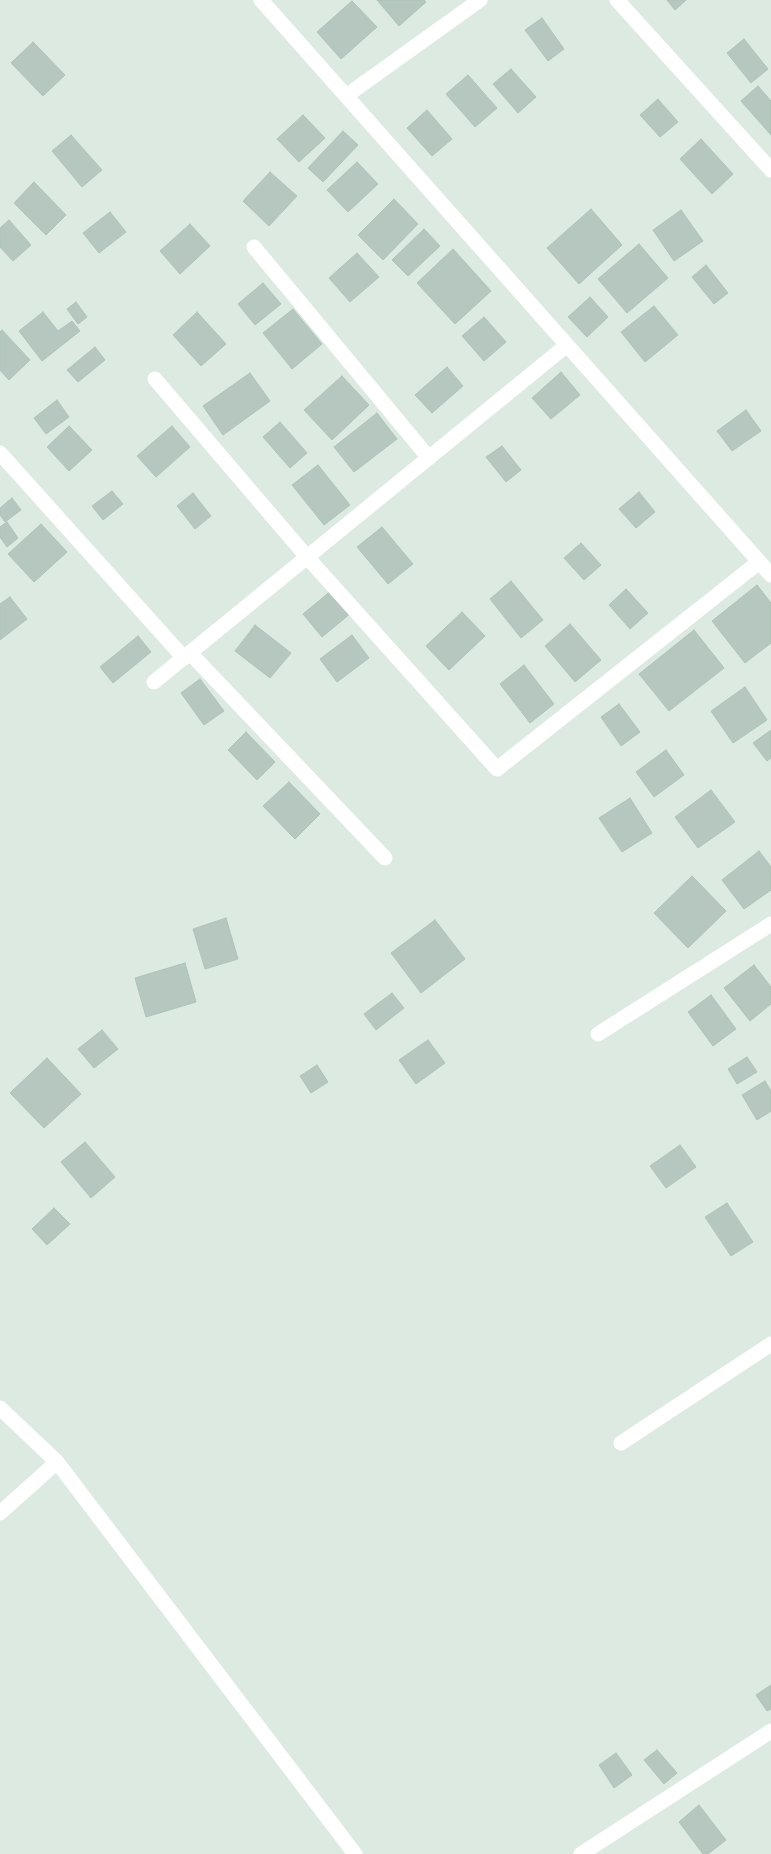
<!DOCTYPE html>
<style>
body{margin:0}
canvas{display:block;background:#dceae2}
</style>
<canvas width="771" height="1854"></canvas>
<script>
const context = document.querySelector('canvas').getContext('2d');
context.lineJoin = 'round';
function fill(path, color) { context.fillStyle = color; context.fill(path, 'evenodd'); }
const shape = rows => new Path2D(rows.map(r => 'M' + r).join(''));
function stroke(path, color, width, dash) { context.strokeStyle = color; context.lineWidth = width; context.lineCap = dash ? 'butt' : 'round'; context.setLineDash(dash || []); context.stroke(path); }
const building = shape([
 [377,0,424,0,426,2,399,26,377,0],
 [667,0,686,0,675,10,667,0],
 [352,1,377,27,341,59,317,32,352,1],
 [542,18,564,49,548,61,525,30,542,18],
 [744,39,768,69,751,83,727,53,744,39],
 [33,42,65,75,43,96,11,63,33,42],
 [511,69,536,97,518,113,493,84,511,69],
 [468,75,497,108,475,127,446,94,468,75],
 [758,86,771,101,771,135,741,101,758,86],
 [658,99,678,122,660,137,640,115,658,99],
 [427,110,452,139,432,156,407,128,427,110],
 [303,115,325,138,299,162,277,139,303,115],
 [343,131,358,145,323,182,308,168,343,131],
 [71,135,102,170,82,187,52,151,71,135],
 [701,139,733,174,712,194,680,159,701,139],
 [357,162,378,184,348,212,327,190,357,162],
 [270,172,297,196,269,226,243,201,270,172],
 [34,182,66,215,46,235,14,203,34,182],
 [394,199,418,224,383,260,358,235,394,199],
 [591,209,622,245,579,284,547,248,591,209],
 [681,210,703,241,674,261,653,230,681,210],
 [110,212,126,232,99,253,83,233,110,212],
 [9,220,31,245,13,261,0,247,0,228,9,220],
 [190,224,210,246,180,274,160,251,190,224],
 [424,229,440,246,408,276,392,260,424,229],
 [639,244,668,278,627,313,598,279,639,244],
 [453,249,491,291,455,324,417,283,453,249],
 [357,253,379,277,350,302,329,278,357,253],
 [706,265,728,293,714,304,692,277,706,265],
 [263,283,281,304,255,325,238,304,263,283],
 [590,297,608,317,587,337,568,317,590,297],
 [76,302,87,317,78,324,67,309,76,302],
 [654,306,678,335,645,362,621,332,654,306],
 [293,309,322,344,292,369,263,333,293,309],
 [43,312,58,331,72,321,80,331,42,361,19,331,43,312],
 [197,312,226,344,201,366,173,335,197,312],
 [484,317,506,342,484,361,462,336,484,317],
 [2,330,30,360,9,380,0,370,0,332,2,330],
 [95,347,105,360,78,382,67,370,95,347],
 [447,367,463,386,432,413,415,395,447,367],
 [561,372,580,395,551,419,532,398,561,372],
 [250,373,270,401,223,435,203,406,250,373],
 [342,376,369,405,332,440,304,410,342,376],
 [57,400,69,417,46,434,34,418,57,400],
 [746,410,761,431,732,451,717,431,746,410],
 [377,413,397,439,354,472,334,447,377,413],
 [280,422,307,453,290,468,263,437,280,422],
 [69,426,92,450,69,471,47,447,69,426],
 [172,426,190,447,156,477,137,456,172,426],
 [502,446,521,470,506,482,486,457,502,446],
 [318,465,350,505,324,525,292,485,318,465],
 [112,491,123,504,103,520,92,506,112,491],
 [639,492,655,512,636,528,619,509,639,492],
 [193,493,211,516,195,529,177,506,193,493],
 [12,498,21,510,5,522,0,515,0,508,12,498],
 [7,522,18,538,7,547,0,537,0,527,7,522],
 [41,524,67,552,34,582,8,554,41,524],
 [382,527,413,564,388,584,357,547,382,527],
 [581,543,601,565,584,580,564,558,581,543],
 [511,581,543,620,521,638,490,599,511,581],
 [757,585,771,603,771,643,745,663,712,621,757,585],
 [626,589,648,613,630,629,609,605,626,589],
 [332,590,351,613,322,637,303,614,332,590],
 [10,597,27,619,0,640,0,604,10,597],
 [462,612,485,636,449,670,426,646,462,612],
 [570,624,601,660,575,682,545,646,570,624],
 [255,625,291,653,270,678,235,651,255,625],
 [694,630,724,668,669,711,639,674,694,630],
 [352,635,369,658,337,682,320,659,352,635],
 [138,636,151,652,113,683,100,667,138,636],
 [524,665,554,704,530,723,500,684,524,665],
 [200,679,224,711,204,725,181,693,200,679],
 [745,687,767,720,733,743,711,711,745,687],
 [619,704,640,732,621,746,601,717,619,704],
 [771,730,771,758,767,761,753,743,771,730],
 [246,732,275,762,257,780,228,750,246,732],
 [666,750,684,775,654,797,636,772,666,750],
 [289,782,320,814,295,839,263,806,289,782],
 [711,790,735,822,698,848,675,817,711,790],
 [630,798,652,833,622,852,599,818,630,798],
 [759,851,771,867,771,890,744,909,722,880,759,851],
 [692,876,726,911,688,948,654,913,692,876],
 [226,918,238,959,205,969,193,929,226,918],
 [435,920,465,959,421,993,391,953,435,920],
 [185,963,196,1002,146,1017,135,978,185,963],
 [754,965,771,987,771,1004,750,1021,724,988,754,965],
 [392,993,404,1008,376,1030,364,1014,392,993],
 [711,995,736,1029,713,1046,688,1012,711,995],
 [102,1030,118,1049,94,1068,78,1049,102,1030],
 [428,1040,445,1063,416,1084,399,1060,428,1040],
 [747,1057,757,1072,737,1084,728,1069,747,1057],
 [47,1058,81,1094,44,1128,10,1093,47,1058],
 [317,1065,328,1082,311,1093,300,1076,317,1065],
 [765,1081,771,1091,771,1111,757,1120,742,1095,765,1081],
 [85,1142,115,1177,91,1198,61,1162,85,1142],
 [680,1145,696,1167,666,1188,650,1166,680,1145],
 [727,1203,753,1242,731,1256,705,1217,727,1203],
 [54,1208,70,1224,47,1245,32,1229,54,1208],
 [771,1685,771,1709,767,1711,756,1695,771,1685],
 [657,1750,677,1773,664,1784,644,1760,657,1750],
 [616,1753,632,1775,614,1788,599,1765,616,1753],
 [699,1805,726,1840,708,1854,703,1854,679,1822,699,1805]
]);
fill(building, '#b5c7be');
stroke(building, '#afc3b9', 1);
stroke(shape([
 [261,0,771,575],
 [617,0,771,170],
 [346,96,480,0],
 [254,247,429,458],
 [155,379,307,557,497,769,759,562],
 [0,453,184,658],
 [190,653,385,858],
 [154,682,567,345],
 [598,1034,771,924],
 [0,1408,57,1462,0,1513],
 [621,1443,771,1344],
 [57,1462,355,1854],
 [581,1854,771,1731]
]), '#fff', 15);
</script>
